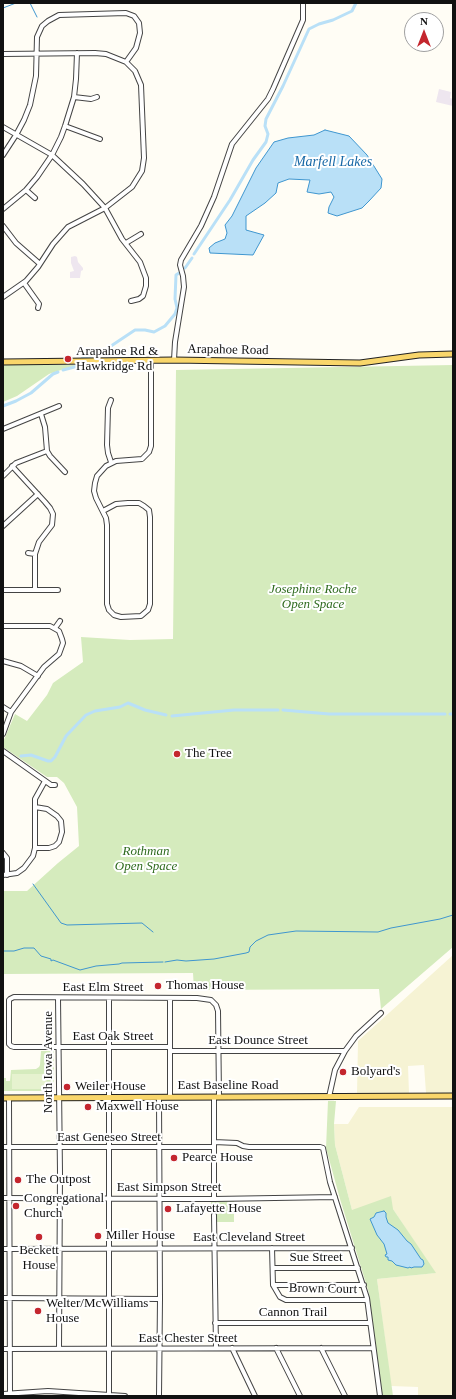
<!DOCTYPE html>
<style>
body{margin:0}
#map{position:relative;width:456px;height:1399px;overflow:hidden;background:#fffdf5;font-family:Georgia,serif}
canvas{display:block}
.frame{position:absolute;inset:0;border:4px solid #111;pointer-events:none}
.north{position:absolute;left:404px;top:12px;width:40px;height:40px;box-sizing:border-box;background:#fff;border:1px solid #a0a0a0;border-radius:50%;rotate:0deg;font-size:11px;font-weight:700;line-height:16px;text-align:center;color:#111}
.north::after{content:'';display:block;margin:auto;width:14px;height:18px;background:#c4262e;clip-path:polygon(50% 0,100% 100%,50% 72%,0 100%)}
</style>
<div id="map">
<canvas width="456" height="1399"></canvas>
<div class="frame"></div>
<div class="north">N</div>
</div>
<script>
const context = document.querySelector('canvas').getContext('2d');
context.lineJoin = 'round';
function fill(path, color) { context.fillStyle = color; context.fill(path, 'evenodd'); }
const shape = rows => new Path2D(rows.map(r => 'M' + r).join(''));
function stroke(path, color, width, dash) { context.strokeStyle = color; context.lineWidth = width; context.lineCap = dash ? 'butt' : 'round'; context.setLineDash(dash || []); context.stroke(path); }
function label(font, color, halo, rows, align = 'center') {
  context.font = font + ' Georgia,serif'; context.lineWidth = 4; context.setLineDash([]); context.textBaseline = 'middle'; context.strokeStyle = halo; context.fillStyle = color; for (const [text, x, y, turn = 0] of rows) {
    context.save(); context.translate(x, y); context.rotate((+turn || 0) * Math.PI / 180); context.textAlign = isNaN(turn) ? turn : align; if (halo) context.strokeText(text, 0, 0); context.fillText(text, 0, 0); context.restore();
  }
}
fill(shape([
 [439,89,451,92,450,98,453,99,453,106,436,102],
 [75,256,77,257,78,262,83,268,83,270,81,271,80,278,70,278,70,272,74,271,71,263,71,257]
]), '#eee6ef');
fill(shape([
 [453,955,453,1093,426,1093,424,1065,408,1066,409,1093,357,1094,358,1041],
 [359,1107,453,1107,453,1396,418,1396,418,1387,391,1386,377,1279,435,1273,393,1209,352,1210,335,1145,334,1124,348,1124]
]), '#f6f3d4');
fill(shape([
 [3,365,76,365,49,374,17,396,3,402],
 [453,365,453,947,381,1009,379,989,194,990,193,973,3,974,3,891,27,891,58,863,79,846,77,807,64,783,57,777,47,777,3,747,3,742,15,714,27,721,47,695,53,683,83,662,81,637,130,640,173,639,176,370],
 [41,1051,54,1051,54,1091,3,1091,3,1078,6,1078,6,1081,10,1081,11,1070,36,1069,39,1067,40,1065],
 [328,1101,336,1101,334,1124,335,1145,352,1210,391,1196,393,1209,436,1273,377,1279,393,1396,383,1396,380,1387,369,1293,340,1199,326,1148],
 [211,1200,234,1200,234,1222,217,1222,217,1216,211,1215]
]), '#d5ebbd');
fill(shape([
 [12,1074,47,1074,47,1089,12,1089]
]), '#e6f2cf');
const water = shape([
 [325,130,349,136,367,155,382,179,381,188,369,201,362,208,337,216,328,213,329,207,334,197,331,192,319,194,307,192,310,180,289,179,278,183,276,193,265,203,246,216,246,230,264,235,253,255,210,253,209,248,215,243,225,239,227,233,225,225,232,216,256,168,274,142,288,138,314,135,325,130],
 [384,1211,386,1213,386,1217,388,1223,398,1230,407,1241,411,1244,421,1259,423,1260,424,1264,422,1267,414,1267,411,1268,410,1267,408,1268,396,1265,392,1261,388,1260,388,1257,386,1257,385,1255,387,1254,384,1244,377,1235,370,1219,374,1217,376,1213,384,1211]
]);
fill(water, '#b9e0f7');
stroke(water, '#3f96cf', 1);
stroke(shape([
 [30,3,37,17],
 [3,8,16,3],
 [33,884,61,923,67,925,142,923,153,932],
 [3,951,14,951,24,948,34,948,41,956,51,959,51,961,53,960,80,970,96,966,119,964,122,963,163,962],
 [165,962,177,960,186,961,214,959,246,953,249,952,250,947,256,941,268,935,296,931,378,932,391,928,440,919,453,915]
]), '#3f96cf', 1);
stroke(shape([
 [194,254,230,200,253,160,266,142,268,134,265,126,266,119,283,86,309,29,319,24,333,20,352,11,356,3],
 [185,268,192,258],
 [82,359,83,357,105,354,111,346,135,330,145,330,154,332,165,326,175,314,177,308,175,299,176,275,179,273],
 [63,370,82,365],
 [3,406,16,401,31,393,53,374,58,372],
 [283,710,329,714,445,714],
 [450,714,453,714],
 [172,716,234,710,278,710],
 [21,756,31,755,48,761,51,761,55,757,66,736,86,715,95,711,120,707,128,703,145,710,166,715]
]), '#b9e0f7', 3);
const minor = shape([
 [3,54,95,53,106,54,126,62,135,71,141,85,144,158,142,171,132,187,105,208,68,227,53,244,38,267,26,281,3,297],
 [74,97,91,99,97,97],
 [65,126,100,139],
 [3,127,52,155,83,184,105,208,122,239,140,262,146,278,146,286,143,296,139,299,131,301],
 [3,155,16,135,24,120,30,105,36,76,37,37,42,26,48,21,59,15,126,13,134,16,139,23,140,33,136,48,126,62],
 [26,190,35,198],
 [3,209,26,190,37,177,52,155,61,137,65,126,74,97,76,79,77,53],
 [3,226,16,243,40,264],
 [126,243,141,234],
 [24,283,39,304,38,308],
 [174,360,175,342,184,287,183,276,180,265,181,260,201,226,214,197,232,144,268,99,273,89,303,20,303,3],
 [111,400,108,408,107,445,108,453,111,462],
 [41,414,45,427,47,451,50,456,65,472],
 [3,429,59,406],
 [12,466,45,502,50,508,53,514,52,525,39,542,35,554,35,590],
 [3,476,16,463,47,451],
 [103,511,116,504,128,503,139,503,144,506,149,510,150,517,150,604,148,610,141,616,121,617,114,615,109,610,107,604,107,525,106,518,96,498,94,491,95,483,97,476,106,466,116,461,142,459,149,452,151,446,151,360],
 [3,526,38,494],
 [28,553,35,554],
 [3,590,58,590],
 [3,626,50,626,59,631,62,639,63,643,59,654,44,667,11,712,3,734],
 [55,628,60,621],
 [3,661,21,666,38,676],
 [3,707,11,712],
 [3,751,51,785,55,785],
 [35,807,47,809,57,816,61,821,62,832,59,842,55,846,49,848,35,848],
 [3,853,7,858,7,875],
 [3,875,17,873,24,868,33,856,35,848,35,799,45,781],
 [58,998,60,1173,59,1349],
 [109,998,109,1395],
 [170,1047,14,1047,11,1046,9,1044,9,1000,10,999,14,997,197,998,211,1000,216,1005,218,1011,219,1097],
 [170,1051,345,1051],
 [170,1097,170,998],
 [214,1097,214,1199],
 [329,1097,335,1070,345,1051,356,1036,381,1013],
 [9,1098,10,1393],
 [214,1142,237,1143,243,1146,249,1147,320,1147,323,1148,330,1182,367,1298,380,1396],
 [3,1147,214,1147],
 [3,1198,214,1199,335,1197],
 [214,1215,216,1348],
 [272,1248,273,1285,280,1297,286,1300,367,1300],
 [3,1249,352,1248],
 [273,1268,358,1268],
 [273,1285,364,1285],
 [3,1298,160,1299],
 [215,1323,370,1323],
 [232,1348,255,1396],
 [276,1348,300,1396],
 [321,1348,345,1396],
 [3,1349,373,1348],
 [3,1394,48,1391,125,1396],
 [159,1396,160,1299,159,1097]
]);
const major = shape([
 [3,362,174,360,360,363,419,355,453,354],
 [3,1098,453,1096]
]);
stroke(minor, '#444', 6);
stroke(major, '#222', 7);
stroke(minor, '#fff', 4);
stroke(major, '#f9d66b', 5);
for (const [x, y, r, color] of [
 [68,359,4,"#c4262e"],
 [177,754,4,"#c4262e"],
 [158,986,4,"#c4262e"],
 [343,1072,4,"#c4262e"],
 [67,1087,4,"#c4262e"],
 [88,1107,4,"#c4262e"],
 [174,1158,4,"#c4262e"],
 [18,1180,4,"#c4262e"],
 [16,1206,4,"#c4262e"],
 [168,1209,4,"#c4262e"],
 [98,1236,4,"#c4262e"],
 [39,1237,4,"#c4262e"],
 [38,1311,4,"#c4262e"]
]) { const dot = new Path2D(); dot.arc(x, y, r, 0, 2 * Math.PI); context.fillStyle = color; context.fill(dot); stroke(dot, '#fff', 1.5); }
label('13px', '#111', '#fff', [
 ["Arapahoe Road",228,350,1],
 ["East Elm Street",103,988],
 ["East Oak Street",113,1037],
 ["East Dounce Street",258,1041],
 ["North Iowa Avenue",49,1062,-90],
 ["East Baseline Road",228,1086],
 ["East Geneseo Street",109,1138],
 ["East Simpson Street",169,1188],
 ["East Cleveland Street",249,1238],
 ["Sue Street",316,1258],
 ["Brown Court",323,1289,1],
 ["Cannon Trail",293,1313],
 ["East Chester Street",188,1339]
]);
label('13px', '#111', '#fff', [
 ["Arapahoe Rd &",76,352],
 ["Hawkridge Rd",76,367],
 ["The Tree",185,754],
 ["Thomas House",166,986],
 ["Bolyard's",351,1072],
 ["Weiler House",75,1087],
 ["Maxwell House",96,1107],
 ["Pearce House",182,1158],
 ["The Outpost",26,1180],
 ["Congregational",24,1199],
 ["Church",24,1214],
 ["Lafayette House",176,1209],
 ["Miller House",106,1236],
 ["Beckett",39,1251,"center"],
 ["House",39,1266,"center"],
 ["Welter/McWilliams",46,1304],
 ["House",46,1319]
], 'left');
label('italic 13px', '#2f6b1f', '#fff', [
 ["Josephine Roche",313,590],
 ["Open Space",313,605],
 ["Rothman",146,852],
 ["Open Space",146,867]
]);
label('italic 14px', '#1768a6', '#fff', [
 ["Marfell Lakes",333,162]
]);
</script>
